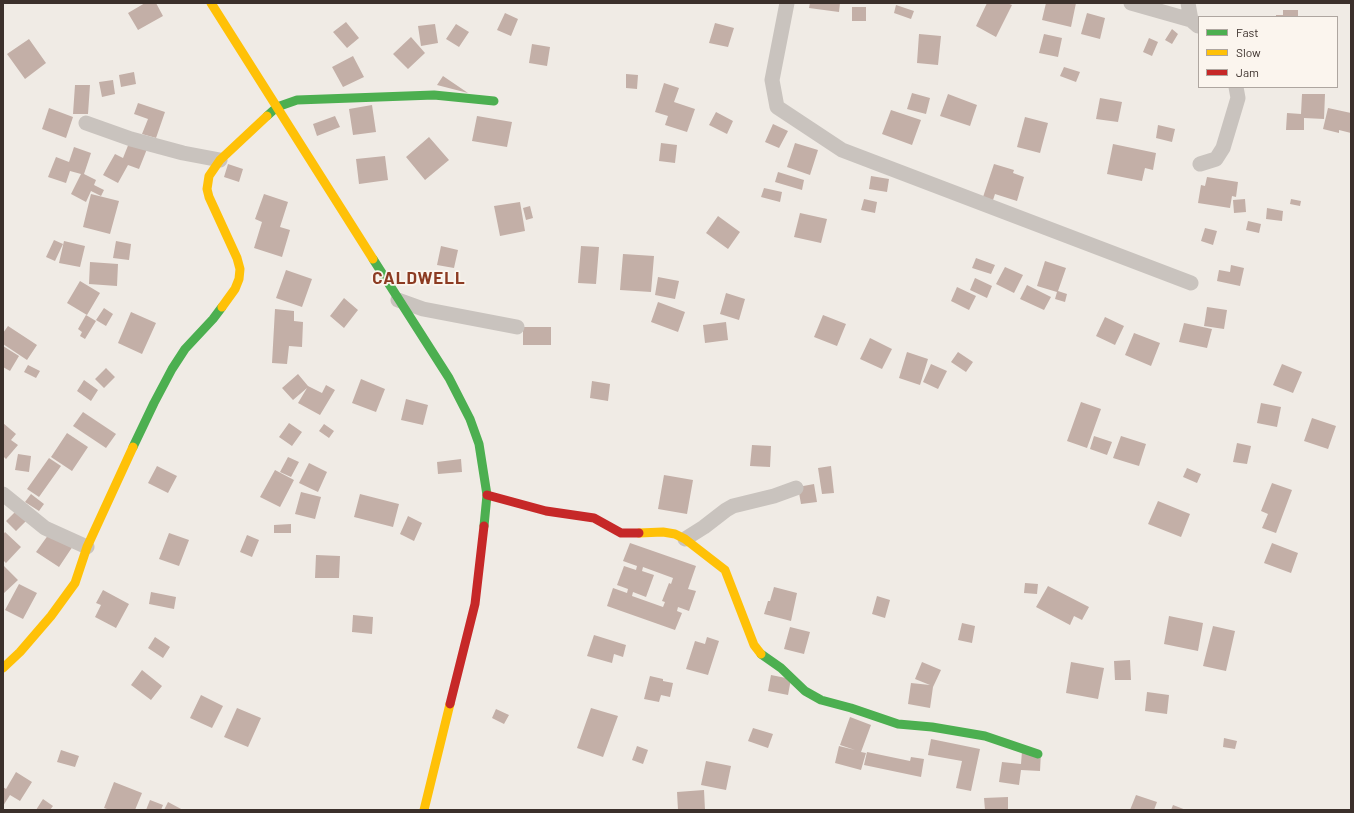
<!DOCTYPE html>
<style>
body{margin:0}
#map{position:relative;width:1354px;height:813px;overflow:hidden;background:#f0ebe5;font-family:Barlow,sans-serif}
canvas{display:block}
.frame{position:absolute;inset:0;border:4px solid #3b302b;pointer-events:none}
.legend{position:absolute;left:1198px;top:16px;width:140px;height:72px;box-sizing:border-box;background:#fbf5ee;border:1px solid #aea6a0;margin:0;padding:5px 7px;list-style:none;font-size:12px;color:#3b302b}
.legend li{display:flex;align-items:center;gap:8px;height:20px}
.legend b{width:20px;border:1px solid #aea6a0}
</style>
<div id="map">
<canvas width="1354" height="813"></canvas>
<div class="frame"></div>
<ul class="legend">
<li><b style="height:5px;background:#4caf50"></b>Fast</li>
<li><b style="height:5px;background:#ffc107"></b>Slow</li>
<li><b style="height:5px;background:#c62828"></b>Jam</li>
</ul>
</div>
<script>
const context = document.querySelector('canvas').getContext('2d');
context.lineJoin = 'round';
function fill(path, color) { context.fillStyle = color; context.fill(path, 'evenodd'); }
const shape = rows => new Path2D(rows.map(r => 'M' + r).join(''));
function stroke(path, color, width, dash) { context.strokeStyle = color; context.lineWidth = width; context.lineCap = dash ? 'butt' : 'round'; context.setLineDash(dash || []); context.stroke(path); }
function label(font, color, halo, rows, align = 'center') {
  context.font = font + ' Barlow,sans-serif'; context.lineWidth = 3.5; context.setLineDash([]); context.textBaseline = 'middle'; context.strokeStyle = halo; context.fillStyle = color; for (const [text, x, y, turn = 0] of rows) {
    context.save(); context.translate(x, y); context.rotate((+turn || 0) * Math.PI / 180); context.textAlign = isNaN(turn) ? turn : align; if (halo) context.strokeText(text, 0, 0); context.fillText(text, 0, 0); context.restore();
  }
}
fill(shape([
 [145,3,156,3,163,16,138,30,128,13],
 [810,3,840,3,839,12,809,8],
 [987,3,1007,3,1012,5,996,37,976,26],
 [1046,3,1076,3,1071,27,1042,20],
 [896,5,914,11,911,19,894,13],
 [852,7,866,7,866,21,852,21],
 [1283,10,1298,10,1298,17,1276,17,1276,15,1283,15],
 [505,13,518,19,511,36,497,30],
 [1087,13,1105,18,1100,39,1081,34],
 [346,22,359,38,347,48,333,32],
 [715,23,734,28,728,47,709,43],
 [435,24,438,43,421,46,418,26],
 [456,24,469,32,459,47,446,39],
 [1172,29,1178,34,1172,44,1165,40],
 [919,34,941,36,938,65,917,63],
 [1044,34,1062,38,1058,57,1039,53],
 [411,37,425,53,408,69,393,54],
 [1149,38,1158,42,1152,56,1143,52],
 [29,39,46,63,25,79,7,54],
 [532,44,550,47,547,66,529,63],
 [353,56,364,77,343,87,332,67],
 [1064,67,1080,72,1076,82,1060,76],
 [134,72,136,84,121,87,119,75],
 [626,74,638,75,637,89,626,88],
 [443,76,468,93,437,85],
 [113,80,115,94,102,97,99,82],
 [664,83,679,88,674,102,695,109,687,132,665,125,668,116,655,112],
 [75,85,90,85,88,114,73,114],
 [912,93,930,98,926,114,907,109],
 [948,94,977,105,970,126,940,116],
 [1302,94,1325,94,1324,119,1304,118,1304,130,1286,130,1287,113,1301,114],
 [1100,98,1122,102,1118,122,1096,119],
 [138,103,165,112,156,138,142,134,148,119,134,114],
 [372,105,376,132,353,135,349,109],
 [49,108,73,117,66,138,42,129],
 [1328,108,1351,113,1351,133,1339,130,1339,133,1323,129],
 [891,110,921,120,912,145,882,134],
 [716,112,733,121,727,134,709,125],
 [335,116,340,127,317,136,313,124],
 [477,116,512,122,507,147,472,141],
 [1025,117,1048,123,1040,153,1017,147],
 [773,124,788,131,779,148,765,142],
 [1158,125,1175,129,1172,142,1156,138],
 [429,137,449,160,425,180,406,157],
 [129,143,147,149,139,169,128,165,118,183,103,175,115,154,123,158],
 [661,143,677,145,675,163,659,161],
 [795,143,818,150,810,175,787,167],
 [1113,144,1156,153,1153,170,1145,168,1142,181,1107,174],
 [74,147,91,153,84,174,96,180,94,185,104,190,101,196,91,191,86,202,71,194,81,174,70,171,66,183,48,177,56,157,69,162],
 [385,156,388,180,359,184,356,159],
 [228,164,243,169,239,182,224,177],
 [994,164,1014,170,1013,173,1024,177,1017,201,995,194,993,200,983,197],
 [778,172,804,180,802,190,775,182],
 [871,176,889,179,887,192,869,189],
 [1207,177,1238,182,1236,197,1232,196,1230,208,1198,203,1201,185,1205,186],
 [764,188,782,192,780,202,761,197],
 [91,194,119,201,110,234,83,227],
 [264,194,288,202,280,227,290,230,282,257,254,248,262,222,255,219],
 [864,199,877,202,875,213,861,210],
 [1245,199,1246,212,1234,213,1233,200],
 [1291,199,1301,201,1300,206,1290,204],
 [520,202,525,231,500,236,494,206],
 [530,206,533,218,526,220,523,208],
 [1267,208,1283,211,1282,221,1266,219],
 [800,213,827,219,821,243,794,237],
 [718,216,740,232,728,249,706,233],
 [1248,221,1261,224,1259,233,1246,230],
 [1205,228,1217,231,1213,245,1201,241],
 [54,240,63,244,55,261,46,257],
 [64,241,85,246,80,267,59,263],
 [116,241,131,244,129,260,113,258],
 [441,246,458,250,454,268,437,265],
 [581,246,599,247,596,284,578,283],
 [623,254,654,256,651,292,620,290],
 [976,258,995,265,991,274,972,268],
 [1045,261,1066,268,1058,291,1067,294,1065,302,1055,299,1057,292,1037,286],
 [90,262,118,264,117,286,89,284],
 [1231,265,1244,268,1240,286,1217,281,1219,270,1230,272],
 [1005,267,1023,275,1014,293,996,284],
 [286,270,312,279,302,307,276,298],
 [658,277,679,281,675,299,655,295],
 [975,278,992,286,987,298,970,290],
 [80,281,100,293,87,315,67,303],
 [1027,285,1051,297,1044,310,1020,299],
 [957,287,976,296,969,310,951,301],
 [726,293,745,299,739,320,720,314],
 [344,298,358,310,344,328,330,316],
 [658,302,685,312,678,332,651,322],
 [1207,307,1227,310,1224,329,1204,326],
 [104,308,113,314,106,326,96,320],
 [275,309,294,311,294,321,303,322,302,347,289,346,287,364,272,363],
 [131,312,156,323,142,354,118,343],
 [86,315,96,321,85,339,80,336,82,332,78,329],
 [823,315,846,324,837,346,814,337],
 [1105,317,1124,326,1115,345,1096,336],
 [726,322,728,340,705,343,703,325],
 [1184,323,1212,329,1207,348,1179,342],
 [8,326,37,345,27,360,3,344,3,333],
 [523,327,551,327,551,345,523,345],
 [1134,333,1160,343,1151,366,1125,355],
 [870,338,892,349,882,369,860,359],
 [3,346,19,356,10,371,3,367],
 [907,352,928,359,920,385,899,378],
 [958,352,973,362,966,372,951,362],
 [931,364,947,371,938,389,923,382],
 [1282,364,1302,372,1293,393,1273,385],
 [28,365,40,371,36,378,24,372],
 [106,368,115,377,104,388,95,379],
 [298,374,308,386,322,393,326,385,335,390,320,415,298,403,307,388,293,400,282,388],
 [361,379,385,389,376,412,352,403],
 [84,380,98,390,91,401,77,391],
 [592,381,610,384,608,401,590,398],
 [406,399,428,405,423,425,401,420],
 [1081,402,1101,409,1087,448,1067,441],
 [1261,403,1281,407,1277,427,1257,423],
 [83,412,116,434,106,448,73,426],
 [1312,418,1336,426,1328,449,1304,441],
 [3,423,16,434,11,440,18,445,6,459,3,456],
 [289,423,302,432,292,446,279,437],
 [324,424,334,431,329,438,319,431],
 [67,433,88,447,72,471,51,457],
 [1094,436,1112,442,1107,455,1090,449],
 [1121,436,1146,444,1139,466,1113,458],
 [1237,443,1251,446,1247,464,1233,462],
 [752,445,771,446,770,467,750,466],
 [18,454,31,456,29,472,15,470],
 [288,457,299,462,291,477,280,472],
 [49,458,61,466,39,497,27,489],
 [461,459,462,472,438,474,437,462],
 [309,463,327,472,318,492,299,483],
 [157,466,177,476,168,493,148,483],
 [831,466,834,493,822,494,818,468],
 [1187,468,1201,474,1197,483,1183,477],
 [275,470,294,480,280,507,260,497],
 [664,475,693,480,687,514,658,509],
 [1272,483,1292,490,1276,533,1262,528,1268,514,1261,511],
 [814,484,817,502,801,504,798,487],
 [301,492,321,497,315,519,295,514],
 [31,494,44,504,39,511,25,502],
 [360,494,399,504,393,527,354,517],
 [1158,501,1190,514,1181,537,1148,524],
 [16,511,26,521,16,531,6,521],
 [408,516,422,523,414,541,400,534],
 [291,524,291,533,274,533,274,525],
 [51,531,73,546,59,567,36,552],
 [5,532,21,547,6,563,3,560,3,535],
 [169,533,189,540,179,566,159,559],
 [247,535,259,540,252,557,240,552],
 [630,543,696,566,688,589,696,591,689,611,678,607,677,611,682,613,675,630,607,606,613,588,627,593,628,589,617,585,624,566,636,570,637,566,623,561],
 [643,567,673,578,671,584,669,583,662,601,665,602,663,607,632,596,633,592,646,597,654,575,642,571],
 [1272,543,1298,553,1291,573,1264,563],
 [316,555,340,556,339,578,315,578],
 [4,566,18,580,3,594,3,567],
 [1025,583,1038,584,1037,594,1024,593],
 [19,584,37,593,23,619,5,610],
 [1048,586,1089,607,1082,620,1074,616,1070,625,1036,607],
 [774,587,797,593,791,621,764,614,768,601,770,601],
 [103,590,129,604,116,628,95,617,101,605,96,603],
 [151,592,176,597,174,609,149,604],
 [877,596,890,600,885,618,872,614],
 [353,615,373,617,372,634,352,632],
 [1169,616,1203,623,1198,651,1164,644],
 [962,623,975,626,972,643,958,640],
 [1213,626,1235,631,1226,671,1203,666],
 [790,627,810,632,804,654,784,649],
 [594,635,626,645,623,657,614,654,612,663,587,656],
 [155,637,170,647,163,658,148,648],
 [707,637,719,641,708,675,686,669,695,641,705,644],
 [1130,660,1131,680,1115,680,1114,661],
 [922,662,941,670,933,687,930,708,908,704,911,683,930,685,915,679],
 [1071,662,1104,668,1098,699,1066,693],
 [142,670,162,686,151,700,131,685],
 [771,675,791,679,788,695,768,691],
 [650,676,663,679,663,681,673,683,670,697,661,695,659,702,644,699],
 [1147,692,1169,695,1167,714,1145,711],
 [201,695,223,706,212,728,190,718],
 [237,708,261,718,248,747,224,737],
 [591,708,618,716,603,757,577,748],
 [496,709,509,715,504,724,492,718],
 [850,717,871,725,861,752,866,753,861,770,835,763,839,746,855,750,840,745],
 [753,728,773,734,768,748,748,741],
 [1224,738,1237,741,1235,749,1223,747],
 [931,739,980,749,971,791,956,788,962,761,928,755],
 [637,746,648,750,643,764,632,760],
 [61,750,79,756,75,767,57,762],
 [1022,751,1041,752,1040,771,1021,770,1019,785,999,782,1002,762,1021,764],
 [867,752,910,761,911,757,924,759,921,777,864,765],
 [706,761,731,766,726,790,701,785],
 [16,772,32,782,20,801,10,795,3,806,3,787,6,789],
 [114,782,142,793,135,810,110,810,104,808],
 [704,790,705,810,678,810,677,792],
 [1136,795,1157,802,1154,810,1130,810],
 [1008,797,1008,810,985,810,984,798],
 [43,799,53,806,50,810,36,810],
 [150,800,163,805,161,810,146,810],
 [168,802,183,810,164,810],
 [1173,805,1186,810,1171,810]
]), '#c3afa7');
stroke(shape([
 [787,3,772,80,777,107,842,150,1191,283],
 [1131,3,1191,20],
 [1188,3,1191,20,1198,26],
 [86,123,131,139,183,153,220,160],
 [1200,164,1216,159,1223,148,1238,98,1236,87],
 [398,300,423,309,517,327],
 [3,494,45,528,87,547],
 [685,539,704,527,726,510,733,506,774,496,796,488]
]), '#c9c3be', 15);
stroke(shape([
 [267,116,277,107,297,100,434,95,494,101],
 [373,259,449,378,470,419,479,444,487,495,484,526],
 [133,447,154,403,172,369,185,349,213,319,222,307],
 [761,654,781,668,805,691,821,700,851,708,898,724,932,727,985,736,1038,754]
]), '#4caf50', 9);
stroke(shape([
 [211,3,373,259],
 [222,307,235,289,239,279,240,269,237,258,209,197,207,189,209,176,220,160,267,116],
 [639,533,663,532,675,534,685,539,725,570,754,645,761,654],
 [3,668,20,652,51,616,75,583,87,547,133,447],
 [424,810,450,704]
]), '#ffc107', 9);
stroke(shape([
 [487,495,546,511,594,518,621,533,639,533],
 [450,704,475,604,484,526]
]), '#c62828', 9);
context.letterSpacing = '1px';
label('bold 17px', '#8c3b22', '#fbf5ee', [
 ["CALDWELL",419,278]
]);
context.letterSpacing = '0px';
</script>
